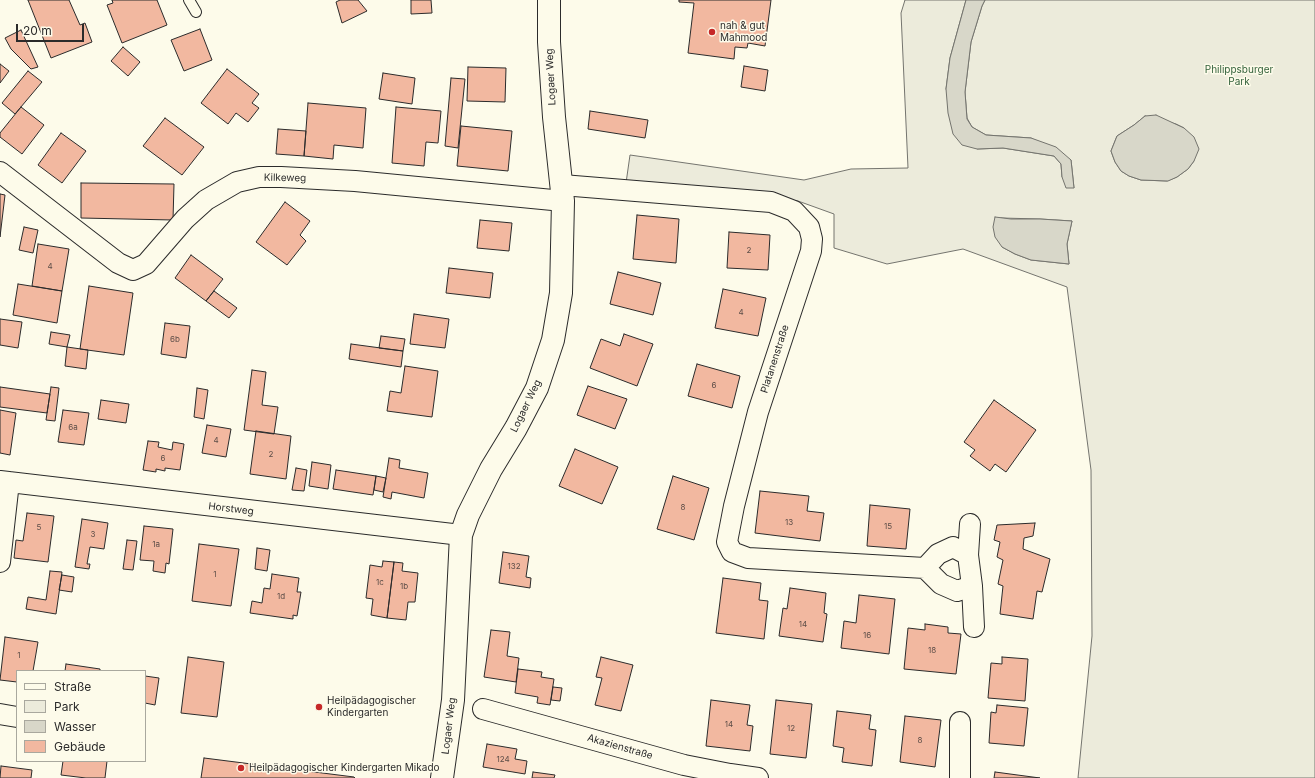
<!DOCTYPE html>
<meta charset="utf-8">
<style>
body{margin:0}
#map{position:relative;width:1315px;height:778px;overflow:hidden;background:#fdfbea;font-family:Inter,sans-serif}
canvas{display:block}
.legend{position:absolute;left:16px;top:670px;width:130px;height:92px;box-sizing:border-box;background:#fdfbea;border:1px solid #a9a89e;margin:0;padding:5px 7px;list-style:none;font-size:12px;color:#2b2b2b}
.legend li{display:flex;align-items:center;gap:8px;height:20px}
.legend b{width:20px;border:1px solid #a9a89e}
.scale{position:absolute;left:16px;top:24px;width:68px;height:18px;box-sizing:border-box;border:2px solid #2b2b2b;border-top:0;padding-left:5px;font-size:12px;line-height:14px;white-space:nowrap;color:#2b2b2b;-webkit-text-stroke:3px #fdfbea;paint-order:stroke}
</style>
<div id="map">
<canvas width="1315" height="778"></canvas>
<ul class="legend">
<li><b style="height:5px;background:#fdfbea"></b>Straße</li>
<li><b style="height:11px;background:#ecebdb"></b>Park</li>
<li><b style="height:11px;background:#d8d7c9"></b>Wasser</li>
<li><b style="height:11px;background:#f2b8a0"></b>Gebäude</li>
</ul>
<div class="scale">20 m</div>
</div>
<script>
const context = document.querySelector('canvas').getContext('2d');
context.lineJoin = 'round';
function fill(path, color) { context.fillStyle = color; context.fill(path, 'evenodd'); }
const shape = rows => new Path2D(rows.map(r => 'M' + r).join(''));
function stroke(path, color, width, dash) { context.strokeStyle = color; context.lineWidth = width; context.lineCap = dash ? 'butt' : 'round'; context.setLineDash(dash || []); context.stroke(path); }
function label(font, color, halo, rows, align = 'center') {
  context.font = font + ' Inter,sans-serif'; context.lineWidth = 3; context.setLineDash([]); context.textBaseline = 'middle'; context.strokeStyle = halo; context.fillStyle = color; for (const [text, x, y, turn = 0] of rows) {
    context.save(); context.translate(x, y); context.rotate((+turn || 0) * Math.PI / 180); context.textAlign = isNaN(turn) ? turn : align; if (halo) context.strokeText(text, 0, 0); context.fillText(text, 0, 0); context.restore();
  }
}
const green = shape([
 [905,0,966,0,950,58,946,89,977,149,1003,148,1054,156,1061,164,1062,177,1074,188,1071,160,1031,138,986,135,972,127,967,118,965,92,971,42,982,6,985,0,1315,0,1315,778,1078,778,1092,636,1091,470,1067,287,963,249,887,264,834,248,834,214,798,201,626,183,630,155,804,180,851,169,908,168,901,13,905,0],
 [1145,116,1176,124,1184,128,1194,161,1188,169,1177,177,1167,181,1141,180,1129,176,1121,171,1115,162,1111,151,1117,136,1134,125,1145,116],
 [1001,218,1040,219,1072,221,1067,244,1069,264,1031,260,1015,254,1002,247,1001,218]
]);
fill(green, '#ecebdb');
stroke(green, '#74746e', 1);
const water = shape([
 [966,0,985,0,982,6,971,42,965,92,967,119,972,127,986,135,1031,138,1056,147,1071,160,1074,188,1066,188,1062,177,1061,164,1054,156,1003,148,977,149,962,145,953,134,948,113,946,89,950,58,966,0],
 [1156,115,1184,128,1194,137,1199,149,1194,161,1188,169,1177,177,1168,181,1141,180,1129,176,1121,171,1115,162,1111,151,1117,136,1134,125,1145,116,1156,115],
 [995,217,1011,219,1040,219,1072,221,1067,244,1069,264,1031,260,1015,254,1002,247,995,237,993,227,995,217]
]);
fill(water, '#d8d7c9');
stroke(water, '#74746e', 1);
const building = shape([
 [28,0,69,0,80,25,85,23,92,42,51,58,28,0],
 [112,0,157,0,167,25,122,43,107,5,113,3,112,0],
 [340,0,358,0,367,11,342,23,336,2,340,0],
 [411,0,431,0,432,13,411,14,411,0],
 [679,0,771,0,765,46,748,43,747,48,735,47,734,59,688,53,694,3,679,2,679,0],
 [200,29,212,60,184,71,171,40,200,29],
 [21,30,38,67,31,69,11,49,5,38,21,30],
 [123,47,140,62,128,76,111,61,123,47],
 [0,64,9,71,0,83,0,64],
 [744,66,768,70,765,91,741,87,744,66],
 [468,67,506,68,505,102,467,101,468,67],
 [227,69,259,94,252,103,259,108,248,122,236,113,228,124,201,103,227,69],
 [28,71,42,82,15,114,2,103,28,71],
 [383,73,415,78,412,104,379,99,383,73],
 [451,78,465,79,458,148,445,146,451,78],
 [308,103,366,108,363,148,334,145,333,159,304,156,308,103],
 [21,107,44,125,22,154,0,137,0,133,21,107],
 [396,107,441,111,438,143,426,142,424,166,392,163,396,107],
 [590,111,648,120,645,138,588,129,590,111],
 [165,118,204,147,182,175,143,146,165,118],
 [461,126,512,131,508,171,457,166,461,126],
 [278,129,306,131,304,156,276,154,278,129],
 [61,133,86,151,62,183,38,165,61,133],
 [81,183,174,184,173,220,81,218,81,183],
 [0,194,5,195,0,237,0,194],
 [285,202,310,221,300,235,306,241,287,265,256,242,285,202],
 [637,215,679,219,676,263,633,259,637,215],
 [480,220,512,223,509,251,477,248,480,220],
 [24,227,38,230,33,253,19,250,24,227],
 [729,232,770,235,768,270,727,268,729,232],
 [38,244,69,249,62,291,32,286,38,244],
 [191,255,223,279,206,301,175,278,191,255],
 [449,268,493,273,490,298,446,293,449,268],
 [618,272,661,283,653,315,610,304,618,272],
 [18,284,62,291,57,323,13,315,18,284],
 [89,286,133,293,124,355,80,349,89,286],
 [723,289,766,298,758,336,715,328,723,289],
 [214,291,237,308,229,318,206,301,214,291],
 [414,314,449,319,445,348,410,344,414,314],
 [0,319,22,322,18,348,0,345,0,319],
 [165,323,190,326,186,358,161,354,165,323],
 [51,332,70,335,67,347,49,344,51,332],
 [624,334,653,344,637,386,590,368,601,339,620,346,624,334],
 [381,336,405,339,403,351,379,348,381,336],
 [351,344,403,351,401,367,349,359,351,344],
 [67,347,88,350,86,369,65,366,67,347],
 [697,364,740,376,732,408,688,396,697,364],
 [405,366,438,371,432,417,387,411,390,391,401,393,405,366],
 [252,370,266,372,262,405,278,407,274,434,244,430,252,370],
 [588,386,627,399,615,429,577,415,588,386],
 [0,387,50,394,47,413,0,407,0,387],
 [51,387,59,388,55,421,46,420,51,387],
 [197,388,208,390,204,419,194,417,197,388],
 [101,400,129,404,126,423,98,419,101,400],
 [994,400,1036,430,1006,472,995,464,990,471,970,456,975,450,964,442,994,400],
 [0,410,16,413,10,455,0,453,0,410],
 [63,410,89,413,84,445,58,442,63,410],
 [207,425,231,429,226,457,202,453,207,425],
 [256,431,291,436,286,479,250,474,256,431],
 [148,441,159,442,158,447,172,450,173,442,184,444,180,470,165,468,165,471,156,469,156,472,143,470,148,441],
 [575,449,618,467,602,504,559,486,575,449],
 [389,458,400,460,399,468,428,473,424,498,392,492,391,499,383,497,389,458],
 [312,462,331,465,328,489,309,486,312,462],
 [296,468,307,470,304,491,292,490,296,468],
 [336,470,376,476,373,495,333,489,336,470],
 [376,476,386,478,383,492,374,490,376,476],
 [673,476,709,488,694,540,657,529,673,476],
 [760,491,809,496,807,511,824,513,820,541,755,533,760,491],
 [870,505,910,509,906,549,867,546,870,505],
 [27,513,54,516,48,562,14,558,16,540,23,541,27,513],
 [82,519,108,523,104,549,90,547,87,564,90,564,89,569,75,567,82,519],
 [1035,523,1033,536,1024,538,1023,549,1050,559,1042,592,1037,591,1033,619,1000,614,1003,586,998,584,1003,560,997,557,1000,542,994,540,997,525,1035,523],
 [144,526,173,529,169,564,166,563,165,573,153,571,154,561,140,560,144,526],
 [127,540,137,541,133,570,123,569,127,540],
 [199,544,239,549,231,606,192,601,199,544],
 [257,548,270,550,267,571,255,569,257,548],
 [503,552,529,556,526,577,531,578,530,588,499,583,503,552],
 [383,561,394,562,387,618,371,615,373,599,366,598,370,565,382,567,383,561],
 [394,562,403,563,402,571,418,573,415,602,408,602,406,620,387,618,394,562],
 [50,571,62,572,56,614,26,609,28,597,46,600,50,571],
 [272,574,299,578,297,592,301,592,297,616,293,615,293,619,250,613,252,601,262,603,264,588,270,589,272,574],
 [62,575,74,577,72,592,59,590,62,575],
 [723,578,761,583,759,600,768,601,764,639,716,633,723,578],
 [790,588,826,593,824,613,827,614,823,642,779,636,783,608,787,609,790,588],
 [859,595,895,599,889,654,841,648,844,621,856,623,859,595],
 [925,624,948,627,948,633,961,634,956,674,904,669,908,628,925,630,925,624],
 [491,630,510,632,507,656,519,658,516,682,484,677,491,630],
 [5,637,38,642,33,671,17,671,17,682,0,680,5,637],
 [188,657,224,662,217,717,181,713,188,657],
 [601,657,633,665,621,711,595,705,602,678,596,677,601,657],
 [1002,657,1028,659,1025,701,988,698,991,663,1002,664,1002,657],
 [66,664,100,669,100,671,65,671,66,664],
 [518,669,542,672,541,677,554,679,550,705,537,703,538,697,515,693,518,669],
 [145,676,159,678,155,705,145,703,145,676],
 [553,687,562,688,560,701,551,700,553,687],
 [711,700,750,705,747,725,753,726,750,751,706,746,711,700],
 [776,700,812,704,806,758,770,754,776,700],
 [997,705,1028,708,1024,746,989,743,991,712,996,713,997,705],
 [837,711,871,715,869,729,876,730,872,766,842,762,844,748,833,746,837,711],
 [905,716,941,720,935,767,900,762,905,716],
 [487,744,517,749,515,759,527,761,525,774,483,767,487,744],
 [204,758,354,777,355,778,201,778,204,758],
 [63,761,107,761,105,778,86,778,61,775,63,761],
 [1,766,32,770,31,778,0,778,1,766],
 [533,772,555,775,554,778,532,778,533,772],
 [995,772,1040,778,994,778,995,772]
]);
fill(building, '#f2b8a0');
stroke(building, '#2b2b2b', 1);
const lane = shape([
 [189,0,196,12]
]);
const street = shape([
 [0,172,118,263,133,270,146,264,185,219,206,200,237,182,259,177,281,177,355,181,563,201],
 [562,185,771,202,794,211,809,227,812,239,811,251,758,412,734,506,727,542,732,552,748,558,925,568,941,584,957,591,972,586,968,555,970,524],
 [0,481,461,535],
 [0,562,9,482],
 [925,568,938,554,953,547,968,555],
 [972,586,974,627],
 [483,709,684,765,730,774,758,778],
 [0,714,17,717],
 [960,778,960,722]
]);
const secondary = shape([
 [442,778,453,700,461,535,468,515,491,469,516,428,537,388,553,340,561,293,563,201,554,117,549,42,549,0]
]);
stroke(lane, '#2b2b2b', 12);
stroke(street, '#2b2b2b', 22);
stroke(secondary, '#2b2b2b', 24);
stroke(lane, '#fdfbea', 10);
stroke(street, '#fdfbea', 20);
stroke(secondary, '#fdfbea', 22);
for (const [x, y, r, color] of [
 [712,32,4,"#c62828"],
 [319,707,4,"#c62828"],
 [241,768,4,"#c62828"]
]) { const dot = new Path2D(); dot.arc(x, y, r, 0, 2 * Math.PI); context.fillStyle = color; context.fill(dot); stroke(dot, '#fdfbea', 1.5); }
label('8px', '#5d4e48', null, [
 ["2",749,251],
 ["4",50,267],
 ["4",741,313],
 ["6b",175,340],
 ["6",714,386],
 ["6a",73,428],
 ["4",216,441],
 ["2",271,455],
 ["6",163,459],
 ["8",683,508],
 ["13",789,523],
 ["15",888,527],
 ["5",39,528],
 ["3",93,535],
 ["1a",156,545],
 ["132",514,567],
 ["1",215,575],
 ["1c",380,583],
 ["1b",404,587],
 ["1d",281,597],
 ["14",803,625],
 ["16",867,636],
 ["18",932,651],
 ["1",19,656],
 ["14",729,725],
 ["12",791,729],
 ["8",920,741],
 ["124",503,760]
]);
label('10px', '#2b2b2b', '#fdfbea', [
 ["nah & gut",720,26],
 ["Mahmood",720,38],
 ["Heilpädagogischer",327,701],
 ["Kindergarten",327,713],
 ["Heilpädagogischer Kindergarten Mikado",249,768]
], 'left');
label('10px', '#34623c', '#fdfbea', [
 ["Philippsburger",1239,70],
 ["Park",1239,82]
]);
label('10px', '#2b2b2b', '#fdfbea', [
 ["Logaer Weg",551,77,-93],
 ["Kilkeweg",285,178,1],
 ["Platanenstraße",775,359,-72],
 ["Logaer Weg",526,406,-64],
 ["Horstweg",231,509,7],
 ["Logaer Weg",449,726,-83],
 ["Akazienstraße",620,747,16]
]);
</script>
